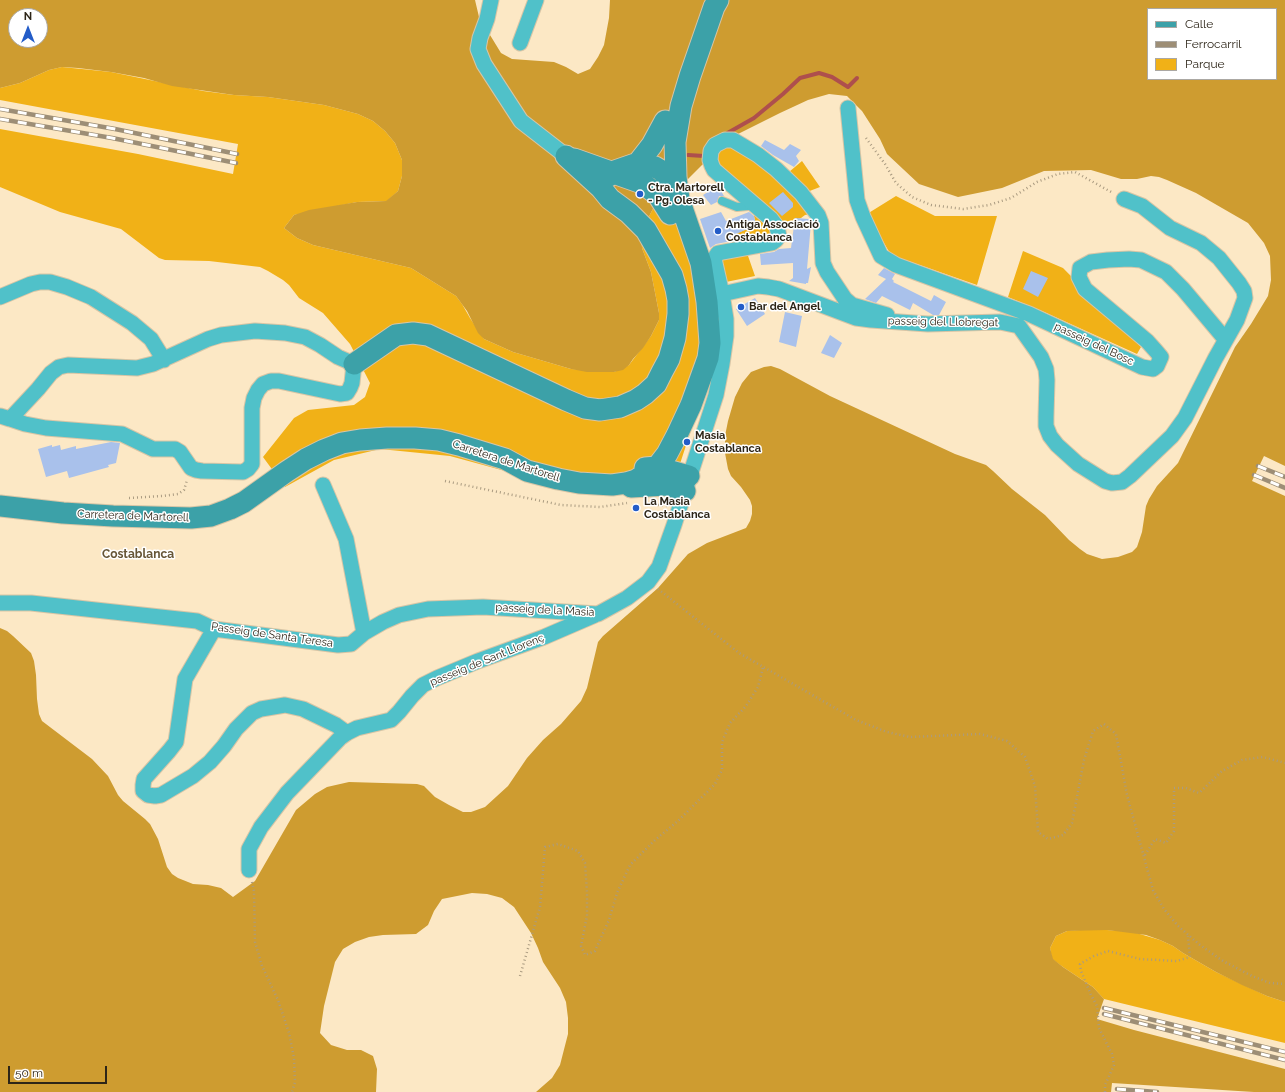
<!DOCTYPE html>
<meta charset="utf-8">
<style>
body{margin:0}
#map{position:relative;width:1285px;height:1092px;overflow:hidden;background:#fce8c5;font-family:Raleway,sans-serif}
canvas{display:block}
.legend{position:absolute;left:1147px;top:8px;width:130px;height:72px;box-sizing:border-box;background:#fff;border:1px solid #aba8a3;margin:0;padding:5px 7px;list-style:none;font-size:12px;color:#2d2518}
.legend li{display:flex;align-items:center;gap:8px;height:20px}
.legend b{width:20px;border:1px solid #aba8a3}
.north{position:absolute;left:8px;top:8px;width:40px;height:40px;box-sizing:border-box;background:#fff;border:1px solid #aba8a3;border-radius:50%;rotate:0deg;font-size:11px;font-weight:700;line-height:16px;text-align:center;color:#2d2518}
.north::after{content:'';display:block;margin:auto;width:14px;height:18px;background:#235cc8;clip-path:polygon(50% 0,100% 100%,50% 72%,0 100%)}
.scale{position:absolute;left:8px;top:1066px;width:99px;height:18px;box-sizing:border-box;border:2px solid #2d2518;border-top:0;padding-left:5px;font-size:12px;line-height:14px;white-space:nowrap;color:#2d2518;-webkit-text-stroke:3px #fff;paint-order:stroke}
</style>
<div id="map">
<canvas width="1285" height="1092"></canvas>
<ul class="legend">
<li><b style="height:5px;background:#3ca1a8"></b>Calle</li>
<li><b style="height:5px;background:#9d8e76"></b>Ferrocarril</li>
<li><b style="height:11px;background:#f1b117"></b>Parque</li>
</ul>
<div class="north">N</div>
<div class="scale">50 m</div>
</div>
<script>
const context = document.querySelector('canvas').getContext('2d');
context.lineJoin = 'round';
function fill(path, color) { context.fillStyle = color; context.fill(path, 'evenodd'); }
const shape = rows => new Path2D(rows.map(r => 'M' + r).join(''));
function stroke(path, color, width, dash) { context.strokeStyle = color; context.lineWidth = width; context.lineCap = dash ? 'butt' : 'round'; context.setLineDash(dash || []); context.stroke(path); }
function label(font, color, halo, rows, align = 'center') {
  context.font = font + ' Raleway,sans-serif'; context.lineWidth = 3; context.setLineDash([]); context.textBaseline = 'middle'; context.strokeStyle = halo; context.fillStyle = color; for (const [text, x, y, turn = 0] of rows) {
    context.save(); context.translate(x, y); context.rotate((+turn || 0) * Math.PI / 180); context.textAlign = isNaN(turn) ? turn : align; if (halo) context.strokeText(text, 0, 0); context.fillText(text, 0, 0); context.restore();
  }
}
fill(shape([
 [62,67,111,72,203,91,234,95,268,97,324,105,358,114,373,121,385,131,395,143,402,160,402,176,398,191,387,201,357,202,294,215,284,228,297,238,313,245,411,268,456,296,462,304,470,318,484,339,513,352,571,369,614,372,629,365,651,336,659,320,659,313,651,272,642,248,641,232,656,203,682,185,709,375,677,473,625,495,531,478,450,456,380,449,334,460,285,487,263,457,294,418,308,410,354,405,365,397,370,383,350,344,323,313,299,298,289,285,283,280,268,271,260,267,209,261,165,260,159,258,121,229,60,212,0,187,0,129,138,154,233,174,238,144,0,100,0,88,20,83,49,70],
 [728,143,777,174,811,214,805,215,801,218,779,224,718,167,716,158,720,151],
 [802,161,820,187,807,192,789,172],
 [896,196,935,216,997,216,977,285,891,255,867,214],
 [753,211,770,228,772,234,767,239,739,243,734,233,740,232,756,225],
 [1023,251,1063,268,1141,347,1137,354,1044,312,1008,297],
 [747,253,755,276,726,282,721,258],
 [1080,930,1107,930,1133,932,1160,940,1173,946,1183,953,1216,972,1267,996,1285,1002,1285,1043,1104,999,1093,987,1063,967,1052,959,1050,948,1056,936,1067,931]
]), '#f1b117');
fill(shape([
 [0,0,475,0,479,17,501,53,512,59,554,62,566,67,578,74,590,69,598,57,604,45,609,18,610,0,1285,0,1285,466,1264,456,1252,481,1285,496,1285,1002,1267,996,1242,985,1216,972,1183,953,1173,946,1160,940,1146,935,1107,930,1067,931,1056,936,1050,948,1053,959,1063,967,1093,987,1104,999,1097,1019,1134,1030,1285,1069,1285,1092,1254,1092,1112,1083,1111,1092,536,1092,552,1078,560,1065,568,1034,568,1018,566,1002,560,988,543,962,538,948,531,933,514,907,502,898,487,894,472,893,442,899,434,911,428,925,416,934,383,935,369,937,355,942,343,949,335,962,324,1006,320,1033,331,1045,347,1050,361,1050,373,1056,377,1069,376,1092,0,1092,0,628,7,631,13,636,31,653,34,661,36,675,37,699,39,714,42,721,92,759,108,776,118,795,123,801,145,819,150,824,158,839,167,867,172,874,178,878,193,884,208,885,221,888,233,897,255,881,296,810,315,794,327,787,349,782,417,784,424,786,435,797,449,805,463,812,471,812,485,807,508,786,527,758,543,740,561,724,581,701,587,688,598,642,603,636,658,588,688,554,707,543,746,528,750,521,752,514,752,506,750,500,741,487,731,476,728,469,725,453,725,436,728,421,735,397,742,383,751,372,764,367,771,366,780,369,830,396,955,454,986,465,993,471,1012,489,1045,515,1069,540,1080,549,1087,554,1102,559,1118,557,1132,552,1137,547,1142,532,1146,506,1149,499,1157,486,1178,463,1235,347,1251,324,1268,296,1271,280,1270,256,1264,243,1248,223,1196,193,1167,180,1159,177,1151,176,1137,179,1121,179,1091,170,1044,171,1002,188,958,197,919,184,887,154,880,139,862,111,847,96,829,94,808,100,780,113,736,135,702,165,682,185,656,203,641,232,642,248,651,272,659,313,659,320,651,336,643,348,633,359,629,365,623,370,614,372,587,372,571,369,513,352,484,339,478,333,467,311,456,296,411,268,313,245,297,238,284,228,294,215,309,210,357,202,386,201,398,191,402,176,402,160,395,143,385,131,373,121,358,114,324,105,268,97,234,95,172,86,144,78,111,72,78,68,62,67,49,70,20,83,0,88],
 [1148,9,1276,9,1276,79,1148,79],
 [16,16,40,16,40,40,16,40]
]), '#ce9c30');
stroke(shape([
 [724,135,754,118,783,94,800,78,819,73,832,77,848,87,857,78],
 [688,155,704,156,706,152]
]), '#ae4f4d', 4);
fill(shape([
 [765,140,784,150,790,144,801,150,796,156,799,161,794,167,773,155,761,146],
 [718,186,724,196,719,196,717,202,711,205,703,195],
 [783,192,793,203,793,207,782,216,769,203],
 [721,212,726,221,749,212,754,216,756,225,734,235,737,240,716,244,710,248,700,219],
 [795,218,809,219,811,223,807,269,811,267,808,283,806,283,806,284,789,281,793,278,793,263,761,265,760,254,774,252,779,249,791,248],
 [884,268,895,274,892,279,894,281,893,282,931,301,934,295,946,302,939,315,933,315,913,303,910,310,882,296,876,303,865,299,886,279,878,275],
 [1031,271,1048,278,1038,297,1023,289],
 [755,298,765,314,747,326,736,309],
 [785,312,802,316,796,347,779,342],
 [830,335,842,343,834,358,821,353],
 [111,442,120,443,116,463,108,465,109,467,69,478,67,471,46,477,38,449,52,445,52,447,60,445,61,450,76,446,76,449]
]), '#a9c1eb');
const lane = shape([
 [722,201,737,207,748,206,754,204]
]);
const street = shape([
 [491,0,487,19,480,38,478,49,484,64,521,121,566,156],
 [520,43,536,0],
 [848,108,857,200,863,217,881,256,896,265,1029,314,1142,367,1153,369,1157,366,1161,357,1156,351,1147,341,1085,289,1079,277,1080,268,1091,262,1108,260,1129,259,1141,260,1166,272,1183,289,1225,339],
 [722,294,714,259,718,253,772,243,776,240,779,236,777,227,771,219,714,170,712,166,710,160,711,151,715,145,725,140,733,140,758,155,776,169,801,193,818,215,821,223,823,263,827,272,845,299,852,305,887,315],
 [0,297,31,284,40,282,50,282,67,287,91,297,132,323,151,339,164,360],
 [0,416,10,419,25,424,46,428,122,434,153,449,175,449,180,452,191,468,196,470,202,471,243,472,248,469,252,464,252,408,254,398,258,390,263,384,271,381,279,381,340,394,347,393,350,388,352,383,354,364,338,357,320,345,305,337,285,333,255,331,221,335,208,339,153,364,137,368,68,365,59,367,51,373,38,389,10,419],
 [323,485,346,539,364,633],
 [0,603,31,603,197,621,214,629,338,645,351,644,364,633,383,622,399,615,428,609,483,607,598,614,627,598,648,582,659,567,674,525,716,395,722,364,726,336,726,319,722,294,758,286,768,287,779,289,856,318,871,320,928,324,1000,322,1019,326,1041,357,1046,369,1047,380,1046,417,1046,426,1050,436,1057,445,1078,464,1105,481,1112,483,1122,482,1130,476,1172,436,1185,418,1215,359,1237,320,1245,298,1244,291,1239,283,1219,258,1201,243,1170,228,1142,206,1124,199],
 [214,629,185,679,176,742,169,751,144,779,143,785,143,791,148,795,155,796,161,795,193,776,210,762,224,746,236,729,252,713,261,709,285,705,303,709,336,725,347,733],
 [249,870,249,849,261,827,287,793,340,738,347,733,357,728,391,720,399,712,412,696,423,685,437,678,478,661,544,637,595,615]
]);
const secondary = shape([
 [574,159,642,183,658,195,670,214],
 [638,163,655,167,662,171,666,176,677,195],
 [609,176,612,172,638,163,652,145,665,121],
 [354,364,396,335,413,333,428,335,566,400,585,408,600,410,620,407,636,400,645,394,656,384,662,372,669,359,675,338,678,314,678,300,676,289,672,275,646,230,629,213,610,199,601,188,566,156],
 [645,468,657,467,664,469,689,476],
 [631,487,666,485,685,491],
 [0,506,63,513,113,516,191,518,211,516,230,509,244,502,286,472,306,459,324,450,342,443,360,440,387,438,415,438,439,440,459,445,505,459,527,471,558,479,579,483,612,485,626,483,636,480,657,467,667,454,677,435,691,405,708,358,710,343,707,302,701,263,679,199,676,177,675,142,681,106,690,76,714,7,718,0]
]);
stroke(lane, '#d7c5a6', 10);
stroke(street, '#d7c5a6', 17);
stroke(secondary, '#d7c5a6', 23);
stroke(shape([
 [866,138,885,164,896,183,912,197,931,205,963,209,989,205,1011,198,1037,182,1058,174,1075,172,1113,193],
 [445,481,561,505,600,507,627,503],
 [129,498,162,496,178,494,184,490,187,480],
 [650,504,667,506],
 [658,589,739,653,856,720,887,732,910,737,980,734,1007,741,1025,757,1035,786,1038,832,1048,839,1063,835,1072,823,1084,760,1093,731,1104,724,1116,734,1127,795,1153,890,1164,909,1178,926,1200,945,1223,961,1252,976,1270,983,1285,984],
 [1145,855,1155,839,1166,843,1174,831,1174,788,1186,788,1199,793,1222,771,1242,760,1263,757,1285,763],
 [252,882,254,891,255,942,262,966,278,1000,289,1033,294,1058,295,1082,292,1092],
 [520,976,540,907,545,847,558,844,578,851,585,863,587,892,587,916,581,946,585,955,595,951,609,920,617,893,630,865,655,840,678,821,715,784,722,770,722,742,730,723,746,706,758,687,763,667],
 [1105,1092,1105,1085,1114,1065,1112,1054,1099,1028,1097,1006,1091,995,1081,971,1080,964,1094,956,1108,951,1140,959,1177,961,1190,957,1188,936]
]), '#aa9b81', 2.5, [1, 3]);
stroke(lane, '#50c1c9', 8);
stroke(street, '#50c1c9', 15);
stroke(secondary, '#3ca1a8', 21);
const rail = shape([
 [0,109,115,129,237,154],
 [0,119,112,138,236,163],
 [1258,466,1285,477],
 [1254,475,1285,488],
 [1104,1008,1285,1052],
 [1104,1014,1285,1060],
 [1117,1089,1157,1092]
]);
stroke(rail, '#9d8e76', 4.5);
stroke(rail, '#fff', 3, [9]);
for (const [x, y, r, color] of [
 [640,194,4,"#235cc8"],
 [718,231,4,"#235cc8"],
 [741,307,4,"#235cc8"],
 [687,442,4,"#235cc8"],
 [636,508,4,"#235cc8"]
]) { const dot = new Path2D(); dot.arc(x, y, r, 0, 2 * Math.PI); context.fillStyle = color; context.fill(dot); stroke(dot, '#fff', 1.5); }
label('bold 11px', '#2d2518', '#fff', [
 ["Ctra. Martorell",648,188],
 ["- Pg. Olesa",648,201],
 ["Antiga Associació",726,225],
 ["Costablanca",726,238],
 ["Bar del Angel",749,307],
 ["Masia",695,436],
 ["Costablanca",695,449],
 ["La Masia",644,502],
 ["Costablanca",644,515]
], 'left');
label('11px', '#2d2518', '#fff', [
 ["passeig del Llobregat",943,322,1],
 ["passeig del Bosc",1094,344,25],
 ["Carretera de Martorell",506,461,18],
 ["Carretera de Martorell",133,516,2],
 ["passeig de la Masia",545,610,3],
 ["Passeig de Santa Teresa",272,635,8],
 ["passeig de Sant Llorenç",487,660,-22]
]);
label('bold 12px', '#665536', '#fff', [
 ["Costablanca",138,554]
]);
</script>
